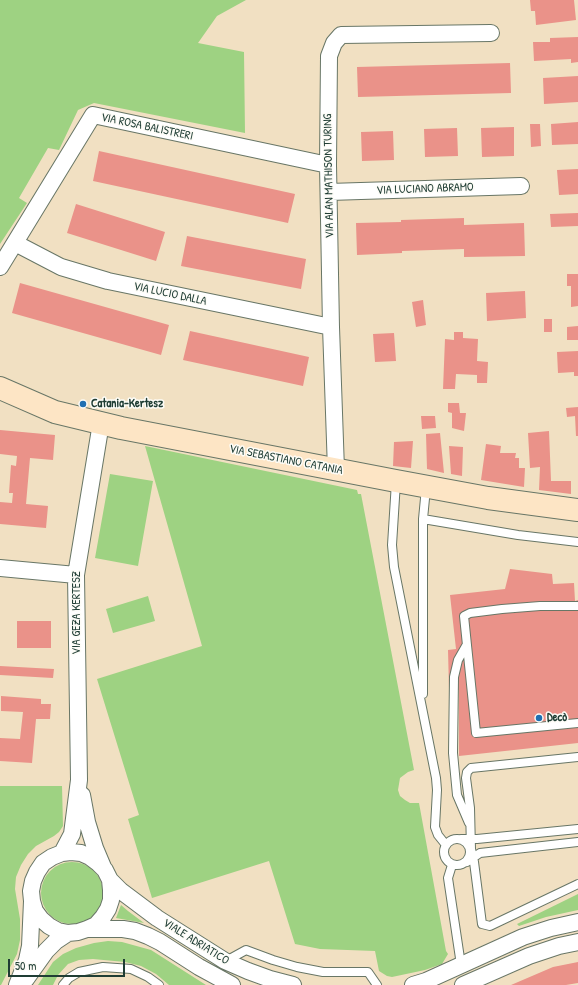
<!DOCTYPE html>
<meta charset="utf-8">
<style>
body{margin:0}
#map{position:relative;width:578px;height:985px;overflow:hidden;background:#f1e0c2;font-family:"Patrick Hand",sans-serif}
canvas{display:block}
.scale{position:absolute;left:8px;top:959px;width:117px;height:18px;box-sizing:border-box;border:2px solid #1f3d34;border-top:0;padding-left:5px;font-size:12px;line-height:14px;white-space:nowrap;color:#1f3d34;-webkit-text-stroke:3px #fdfcf7;paint-order:stroke}
</style>
<div id="map">
<canvas width="578" height="985"></canvas>
<div class="scale">50 m</div>
</div>
<script>
const context = document.querySelector('canvas').getContext('2d');
context.lineJoin = 'round';
function fill(path, color) { context.fillStyle = color; context.fill(path, 'evenodd'); }
const shape = rows => new Path2D(rows.map(r => 'M' + r).join(''));
function stroke(path, color, width, dash) { context.strokeStyle = color; context.lineWidth = width; context.lineCap = dash ? 'butt' : 'round'; context.setLineDash(dash || []); context.stroke(path); }
function label(font, color, halo, rows, align = 'center') {
  context.font = font + ' "Patrick Hand",sans-serif'; context.lineWidth = 3; context.setLineDash([]); context.textBaseline = 'middle'; context.strokeStyle = halo; context.fillStyle = color; for (const [text, x, y, turn = 0] of rows) {
    context.save(); context.translate(x, y); context.rotate((+turn || 0) * Math.PI / 180); context.textAlign = isNaN(turn) ? turn : align; if (halo) context.strokeText(text, 0, 0); context.fillText(text, 0, 0); context.restore();
  }
}
fill(shape([
 [0,0,246,0,217,16,198,43,244,52,245,133,94,103,78,110,59,150,48,148,19,198,27,203,0,244],
 [145,446,357,490,358,494,361,494,414,770,408,772,400,778,398,790,400,796,405,800,410,803,419,803,446,951,448,954,442,964,425,970,392,977,387,976,379,971,375,951,320,949,295,944,269,861,152,898,128,819,139,815,97,679,202,646],
 [110,474,153,481,138,566,95,558],
 [148,596,155,621,113,633,106,609],
 [0,786,62,786,63,826,59,832,54,836,36,846,28,854,21,865,16,877,15,889,20,919,20,940,17,954,1,985,0,985],
 '41 893a31 31 0 1 1 62 0a31 31 0 1 1-62 0Z',
 [578,894,578,910,546,917,519,926,517,924],
 [121,905,128,911,144,923,116,918],
 [108,941,122,942,151,950,206,985,169,985,156,974,141,966,125,962,93,959,79,960,68,964,58,975,53,985,38,985,53,962,63,954,76,948,94,943]
]), '#9ed282');
fill(shape([
 [530,0,574,0,576,20,536,25,535,11,531,11],
 [578,37,578,62,571,63,571,59,534,61,533,42,550,42,550,38],
 [510,63,511,93,358,97,357,67],
 [578,76,578,102,544,104,543,78],
 [578,122,578,144,552,145,551,124],
 [530,124,540,124,541,146,531,147],
 [514,127,514,156,482,157,481,128],
 [457,128,458,156,425,157,424,129],
 [393,131,394,160,362,161,361,132],
 [99,151,295,194,288,223,93,181],
 [578,169,578,194,559,195,557,170],
 [76,204,165,232,156,261,67,233],
 [578,213,578,226,551,227,550,214],
 [464,218,464,225,524,223,525,256,464,257,464,249,402,251,402,253,357,255,356,223,401,222,401,220],
 [187,236,306,259,301,289,181,266],
 [567,274,578,274,578,306,571,307,571,286,567,286],
 [20,283,169,325,161,355,12,313],
 [525,291,526,318,487,321,486,293],
 [423,300,426,325,416,327,412,302],
 [544,319,552,319,552,332,544,332],
 [578,326,578,340,567,340,567,327],
 [190,331,309,357,303,386,183,360],
 [454,332,463,332,463,338,478,339,477,361,488,362,487,383,477,383,477,375,456,374,455,389,443,389,445,339,454,340],
 [394,333,396,361,375,362,373,334],
 [578,351,578,376,574,376,574,372,558,373,557,352],
 [448,403,459,403,460,413,466,413,464,431,452,428,452,413,448,412],
 [578,407,578,436,576,436,575,416,567,417,566,408],
 [421,416,435,416,436,428,422,429],
 [0,430,55,435,53,460,30,458,26,504,48,506,46,528,0,524,0,502,12,503,13,493,9,493,11,465,16,466,17,456,0,454],
 [549,431,551,481,571,481,571,494,539,490,540,467,530,468,528,433],
 [440,433,444,473,427,469,426,434],
 [413,441,411,468,393,466,394,442],
 [486,444,501,446,500,453,516,453,515,458,519,458,519,468,525,468,524,487,481,480],
 [449,446,463,447,462,476,451,474],
 [510,569,552,574,553,584,574,583,575,601,578,600,578,743,459,756,459,690,449,689,448,650,456,649,450,595,505,589],
 [17,621,51,621,51,648,17,648],
 [0,666,54,669,53,678,0,675],
 [1,696,41,699,41,704,51,704,50,719,36,719,32,763,0,761,0,738,20,739,23,712,1,711],
 [578,962,578,983,566,985,511,985,553,967]
]), '#ea9289');
const lane = shape([
 [396,482,392,545,394,567,436,778,437,790,435,827,438,835,446,845],
 [423,519,518,535,578,542],
 [578,606,540,606,502,609,470,613,464,616,476,733,578,723],
 [466,646,458,660,454,677,453,753,457,795,469,823],
 [423,694,423,519,426,488],
 [578,757,471,768,467,772,466,778,470,808,471,849,474,862,482,924,490,926,578,884],
 '444 852a13 13 0 1 1 26 0a13 13 0 1 1-26 0Z',
 [461,839,477,839,578,829],
 [467,862,480,853,578,842],
 [452,865,448,878,461,965],
 [226,961,246,950,273,960,297,967,323,972,368,972,377,985],
 [63,985,69,978,79,972,103,967,131,969,148,977,159,985]
]);
const street = shape([
 [329,192,521,186],
 [15,243,61,267,108,281,331,327],
 [0,267,93,115,328,165],
 [336,470,331,327,328,165,329,56,334,43,341,35,491,33],
 [0,568,76,575],
 [82,795,87,822,95,848,103,867],
 [62,853,72,834,79,780,76,575,101,423],
 [110,880,121,891,157,918,225,961,248,971,270,979,293,985],
 [87,929,123,929,135,931,148,936,160,942,199,967,232,985],
 [26,979,46,951,56,941,68,933],
 [17,985,27,960,30,946,32,901,31,891,33,881,37,872,43,863,52,857,62,853,71,852,81,853,90,857,98,863,105,870,110,880,111,890,111,900,108,909,103,917,96,925,87,929,78,932,68,933,58,931,49,926,41,919,35,911,32,901],
 [413,985,426,981,523,937,551,928,578,922],
 [463,985,529,956,559,946,578,942]
]);
const secondary = shape([
 [0,388,55,412,121,428,396,481,488,498,578,510]
]);
stroke(lane, '#687666', 10);
stroke(street, '#687666', 18);
stroke(secondary, '#687666', 24);
stroke(lane, '#fff', 8);
stroke(street, '#fff', 16);
stroke(secondary, '#fde5c5', 22);
for (const [x, y, r, color] of [
 [83,404,4,"#1f6fb2"],
 [539,718,4,"#1f6fb2"]
]) { const dot = new Path2D(); dot.arc(x, y, r, 0, 2 * Math.PI); context.fillStyle = color; context.fill(dot); stroke(dot, '#fdfcf7', 1.5); }
label('12px', '#1f3d34', '#fdfcf7', [
 ["VIA ROSA BALISTRERI",147,127,12],
 ["VIA ALAN MATHISON TURING",329,176,-91],
 ["VIA LUCIANO ABRAMO",425,189,-2],
 ["VIA LUCIO DALLA",170,294,12],
 ["VIA SEBASTIANO CATANIA",286,460,11],
 ["VIA GEZA KERTESZ",77,613,-90],
 ["VIALE ADRIATICO",196,942,32]
]);
label('bold 12px', '#1f3d34', '#fdfcf7', [
 ["Catania-Kertesz",91,404],
 ["Decò",547,718]
], 'left');
</script>
